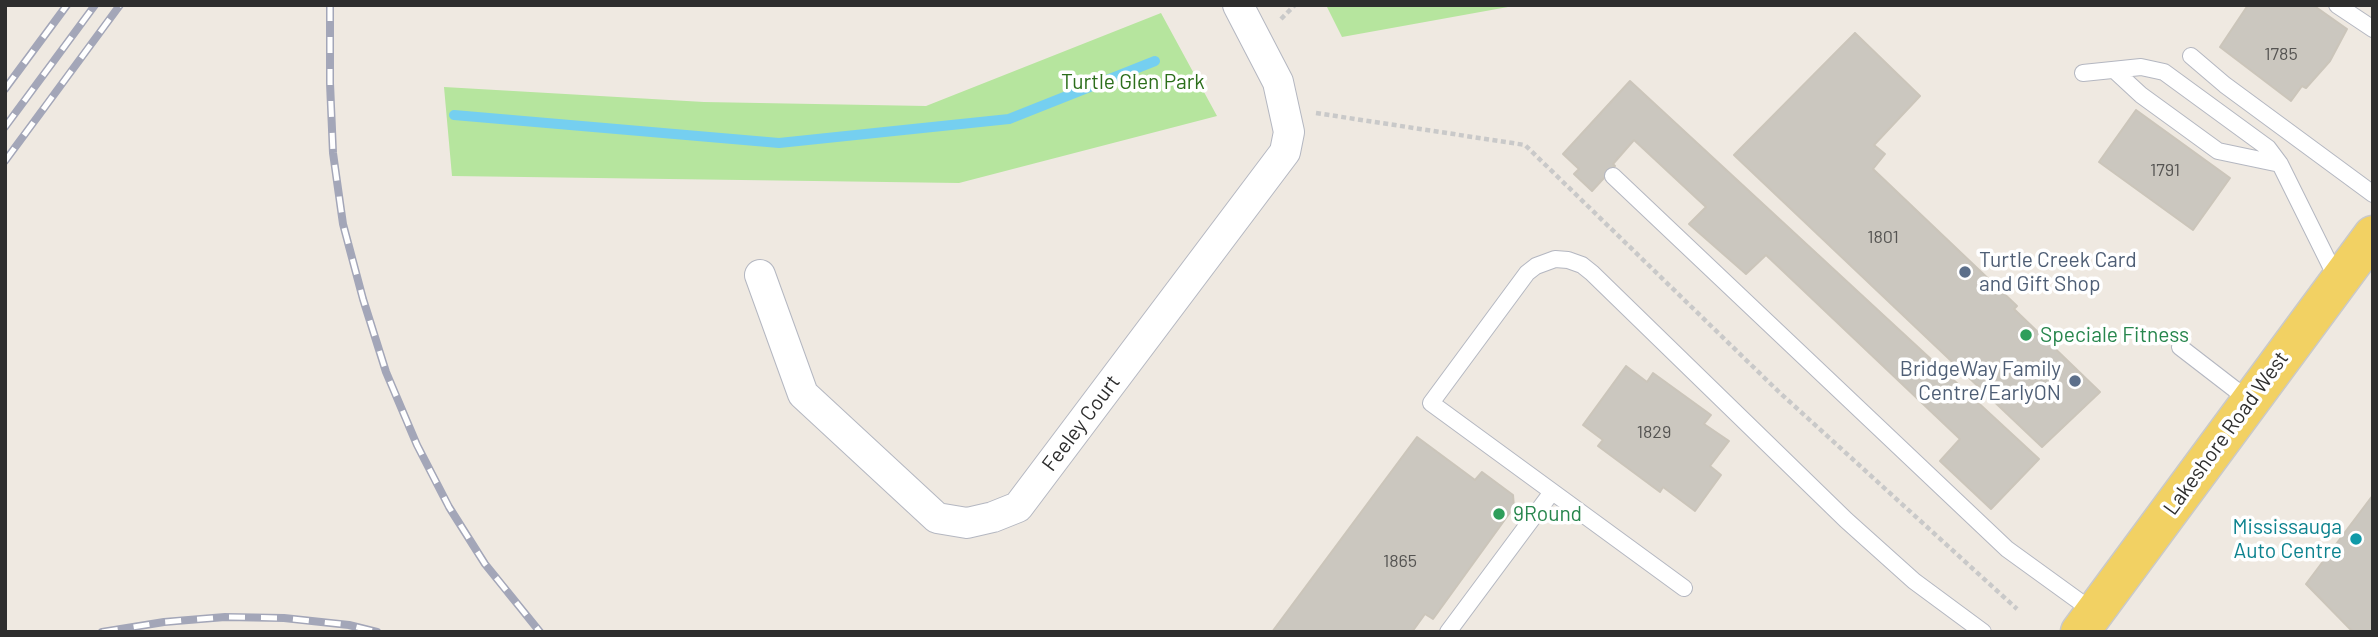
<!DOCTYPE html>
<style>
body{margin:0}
#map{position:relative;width:2378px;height:637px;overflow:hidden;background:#efe9e1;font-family:Barlow,sans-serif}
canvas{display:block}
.frame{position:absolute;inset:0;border:7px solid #2e2e2e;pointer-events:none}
</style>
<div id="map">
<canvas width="2378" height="637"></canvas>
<div class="frame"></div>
</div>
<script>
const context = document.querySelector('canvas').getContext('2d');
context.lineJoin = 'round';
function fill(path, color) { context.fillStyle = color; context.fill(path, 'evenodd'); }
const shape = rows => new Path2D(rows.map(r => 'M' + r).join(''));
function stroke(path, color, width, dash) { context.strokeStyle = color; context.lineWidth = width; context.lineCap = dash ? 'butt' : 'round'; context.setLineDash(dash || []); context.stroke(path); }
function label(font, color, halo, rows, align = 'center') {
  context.font = font + ' Barlow,sans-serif'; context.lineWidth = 7; context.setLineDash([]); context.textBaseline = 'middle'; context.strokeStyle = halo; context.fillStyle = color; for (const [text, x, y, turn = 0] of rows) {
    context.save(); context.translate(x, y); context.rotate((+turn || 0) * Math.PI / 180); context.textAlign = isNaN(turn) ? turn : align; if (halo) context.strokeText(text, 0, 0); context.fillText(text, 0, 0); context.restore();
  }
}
fill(shape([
 [1326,5,1519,5,1342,37],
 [1161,13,1217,116,959,183,452,176,444,87,704,102,926,106]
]), '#b6e59e');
stroke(shape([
 [454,115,779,143,1009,119,1155,61]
]), '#75cff0', 10);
const building = shape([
 [2248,5,2313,5,2347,29,2330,61,2306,88,2302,86,2291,101,2220,47,2248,5],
 [1855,33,1920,96,1874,145,1885,154,1873,169,2017,306,2014,309,2100,392,2042,447,1734,155,1855,33],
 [1630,81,2039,459,1991,509,1940,461,1960,439,1766,255,1746,274,1689,224,1706,207,1634,140,1613,164,1615,166,1592,191,1574,174,1579,169,1563,154,1630,81],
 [2136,110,2230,178,2193,230,2099,162,2136,110],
 [1626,366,1647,382,1653,373,1711,415,1704,424,1729,441,1710,466,1721,475,1695,511,1663,487,1660,492,1598,446,1603,440,1583,425,1626,366],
 [1417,437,1475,480,1482,472,1513,495,1514,507,1433,619,1425,614,1412,632,1272,632,1417,437],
 [2373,495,2373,632,2353,632,2306,584,2373,495]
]);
fill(building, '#cbc7bf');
stroke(building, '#cbc5ba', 2);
const lane = shape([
 [2337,5,2373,29],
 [2191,56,2225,85,2373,194],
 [2114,70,2141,95,2218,151,2280,164],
 [2083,73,2141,67,2164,72,2268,148,2280,164,2338,281],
 [1613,176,2007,549,2094,612],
 [2180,347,2250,401],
 [1684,588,1431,403,1527,273,1536,266,1555,259,1568,260,1582,265,1592,273,1846,520,1914,581,1983,632],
 [1448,632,1552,492]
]);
const street = shape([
 [760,275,803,394,937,518,967,523,993,517,1018,507,1285,152,1289,132,1278,82,1238,5]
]);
const primary = shape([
 [2080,632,2373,235]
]);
stroke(lane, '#b4b7c1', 18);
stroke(street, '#b4b7c1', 32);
stroke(primary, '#c9c9c9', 41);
stroke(shape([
 [1281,19,1295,5],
 [1316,113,1525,145,1779,392,2017,609]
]), '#c9c9c9', 4.5, [5, 3.5]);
stroke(lane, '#fff', 16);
stroke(street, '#fff', 30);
stroke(primary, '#f2d163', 38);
const rail = shape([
 [330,5,330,83,333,153,343,224,363,299,386,372,417,445,449,507,485,564,540,632],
 [5,89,67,5],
 [5,127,95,5],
 [5,161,120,5],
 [102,632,164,622,225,617,284,618,349,625,377,632]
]);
stroke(rail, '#a3a6b8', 8);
stroke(rail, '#fff', 5, [16]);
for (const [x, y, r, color] of [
 [1965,272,7,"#5c6f8a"],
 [2026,335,7,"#2e9e5b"],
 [2075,381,7,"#5c6f8a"],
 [1499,514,7,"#2e9e5b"],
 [2356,539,7,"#0f9aa8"]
]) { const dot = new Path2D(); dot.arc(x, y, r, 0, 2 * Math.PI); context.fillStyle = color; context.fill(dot); stroke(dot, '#fff', 2.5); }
label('18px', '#555452', null, [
 ["1785",2281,54],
 ["1791",2165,170],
 ["1801",1883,237],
 ["1829",1654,432],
 ["1865",1400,561]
]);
label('21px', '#2c6e1b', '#fff', [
 ["Turtle Glen Park",1133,82]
]);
label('21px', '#4e5e75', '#fff', [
 ["Turtle Creek Card",1979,260],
 ["and Gift Shop",1979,284],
 ["BridgeWay Family",2061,369,"right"],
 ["Centre/EarlyON",2061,393,"right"]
], 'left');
label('21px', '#27864d', '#fff', [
 ["Speciale Fitness",2040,335],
 ["9Round",1513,514]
], 'left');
label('21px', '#2e2e2e', '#fff', [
 ["Feeley Court",1081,423,-53],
 ["Lakeshore Road West",2226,433,-54]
]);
label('21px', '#0d838f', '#fff', [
 ["Mississauga",2342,527],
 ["Auto Centre",2342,551]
], 'right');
</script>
